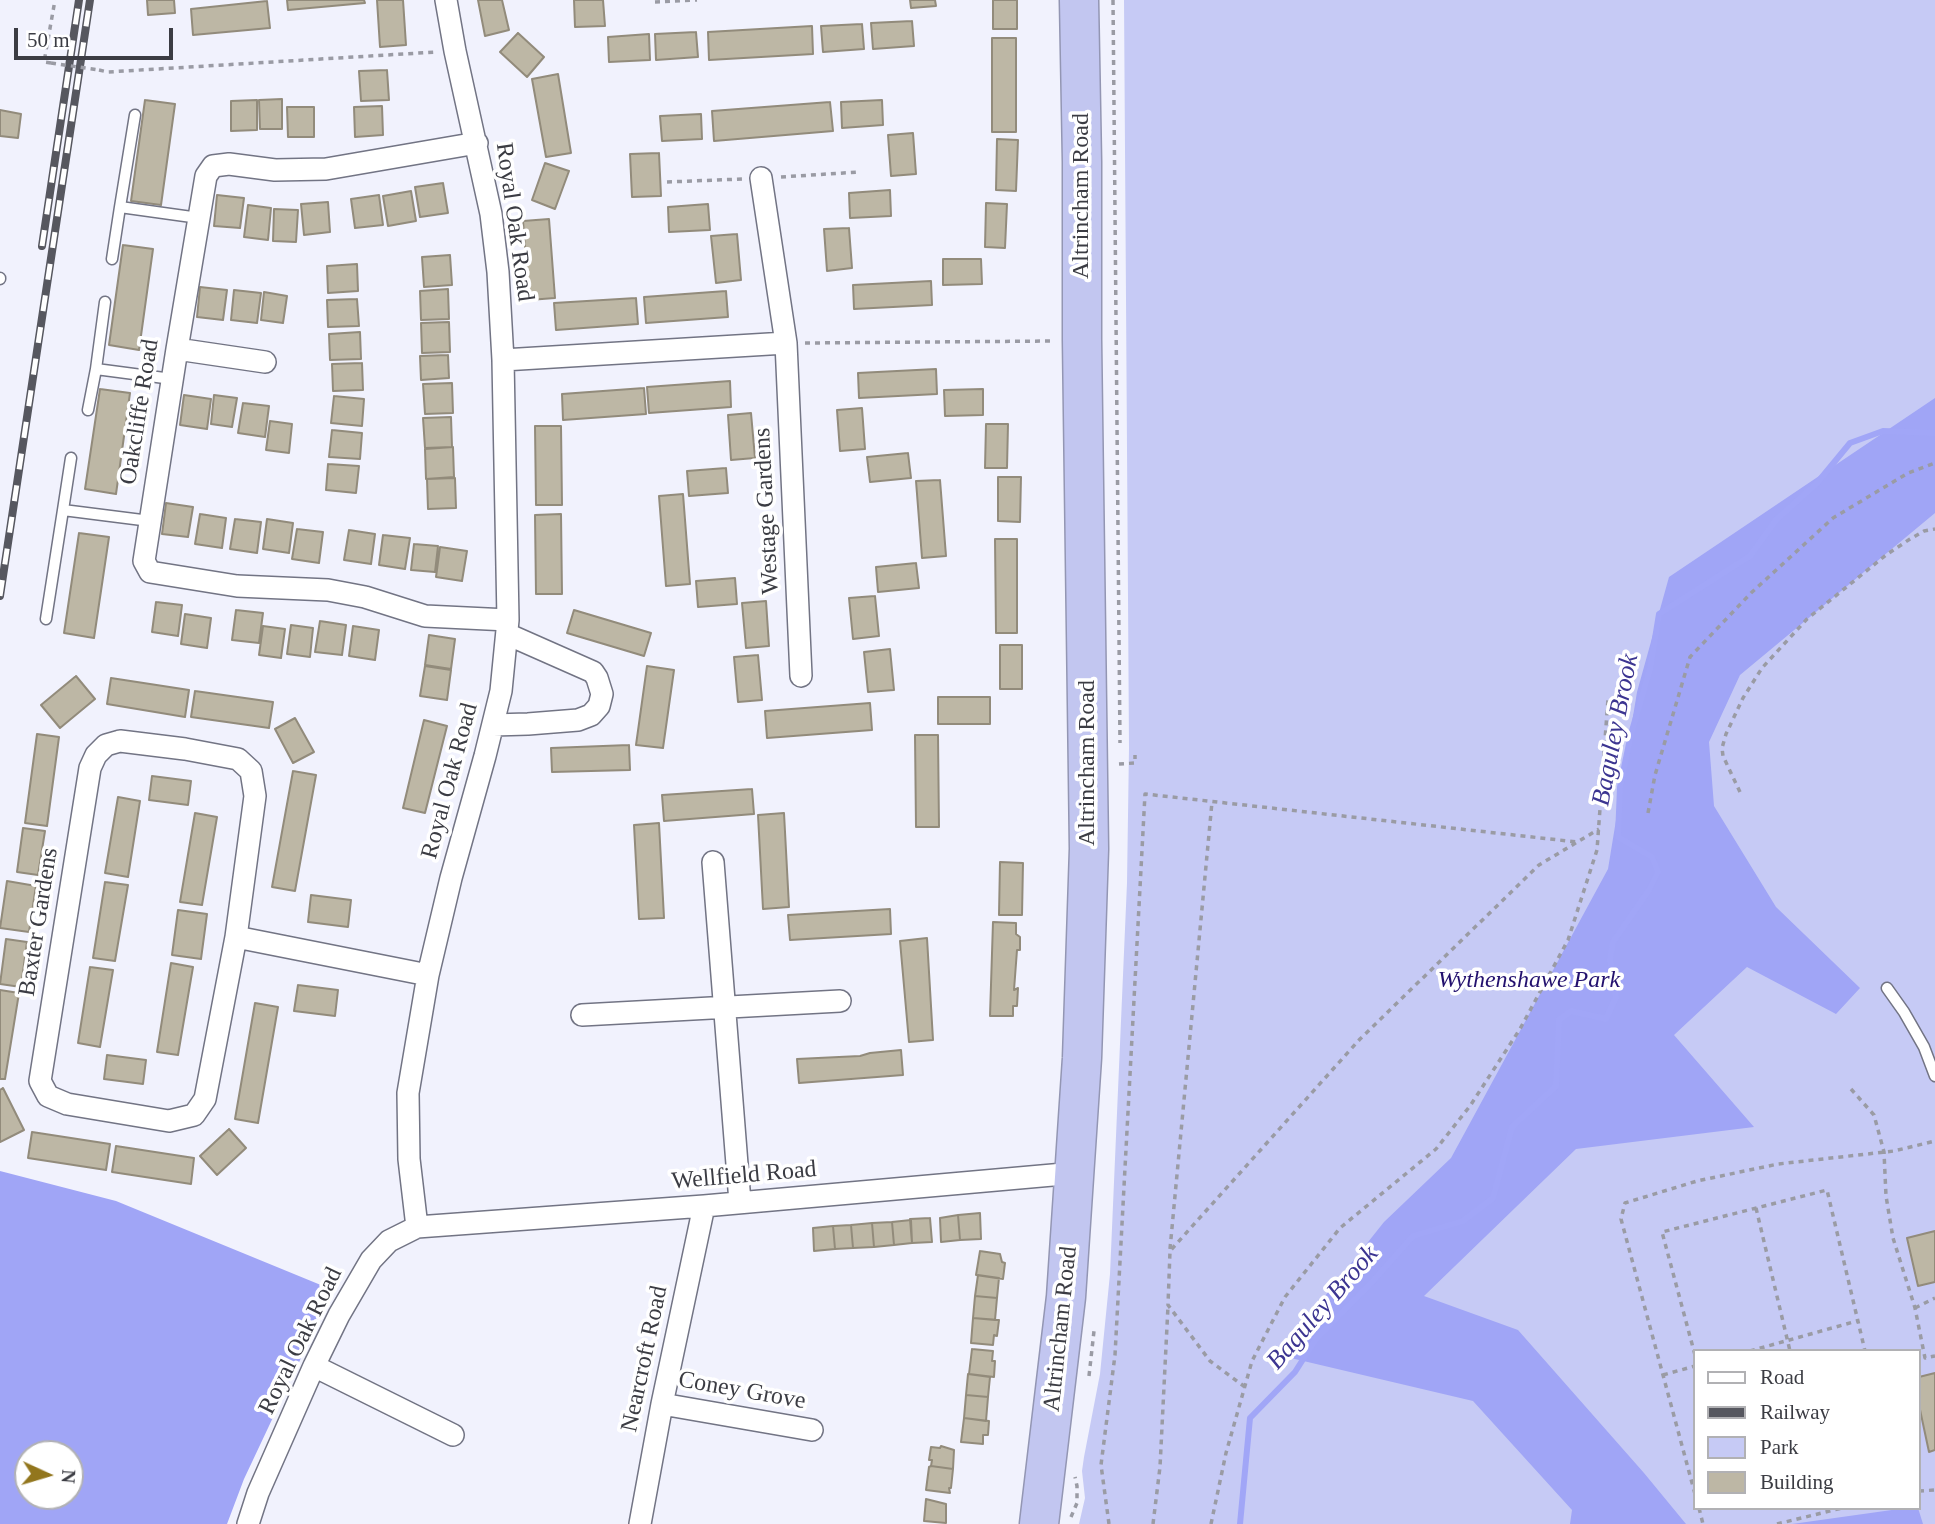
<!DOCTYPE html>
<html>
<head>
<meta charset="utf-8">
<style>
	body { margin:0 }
	#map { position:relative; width:1935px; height:1524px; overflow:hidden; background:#f1f2fd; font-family:Georgia,serif }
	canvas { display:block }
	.legend { position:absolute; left:1693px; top:1349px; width:228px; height:161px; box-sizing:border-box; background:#fff; border:2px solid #b1b1b4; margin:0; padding:9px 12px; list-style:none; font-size:21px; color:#3b3c43 }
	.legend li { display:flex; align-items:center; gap:14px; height:35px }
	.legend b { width:35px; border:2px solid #b1b1b4 }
	.north { position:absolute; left:14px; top:1440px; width:70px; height:70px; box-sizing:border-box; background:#fff; border:2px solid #b1b1b4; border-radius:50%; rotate:94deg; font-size:19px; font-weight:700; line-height:28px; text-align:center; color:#3b3c43 }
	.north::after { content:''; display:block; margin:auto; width:24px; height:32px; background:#92761d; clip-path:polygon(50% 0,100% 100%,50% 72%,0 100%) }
	.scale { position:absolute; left:14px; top:28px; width:159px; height:32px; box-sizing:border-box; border:4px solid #3b3c43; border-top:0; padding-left:9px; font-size:21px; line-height:24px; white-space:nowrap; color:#3b3c43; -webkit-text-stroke:5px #fff; paint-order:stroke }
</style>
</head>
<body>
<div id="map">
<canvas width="1935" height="1524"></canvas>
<ul class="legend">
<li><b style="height:9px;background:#fff"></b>Road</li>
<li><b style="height:9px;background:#56575f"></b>Railway</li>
<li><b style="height:19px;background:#c6caf5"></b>Park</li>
<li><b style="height:19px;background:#bdb7a5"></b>Building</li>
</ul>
<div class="north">N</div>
<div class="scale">50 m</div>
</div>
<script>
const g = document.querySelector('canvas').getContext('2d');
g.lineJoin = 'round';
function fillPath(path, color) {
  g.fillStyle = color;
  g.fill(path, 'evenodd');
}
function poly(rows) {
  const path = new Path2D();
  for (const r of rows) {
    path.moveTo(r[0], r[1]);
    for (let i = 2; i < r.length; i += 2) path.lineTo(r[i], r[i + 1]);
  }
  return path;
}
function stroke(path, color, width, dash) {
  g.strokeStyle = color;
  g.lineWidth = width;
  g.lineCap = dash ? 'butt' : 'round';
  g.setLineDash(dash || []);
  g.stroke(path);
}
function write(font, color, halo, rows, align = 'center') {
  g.font = font + ' Georgia,serif';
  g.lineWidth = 7;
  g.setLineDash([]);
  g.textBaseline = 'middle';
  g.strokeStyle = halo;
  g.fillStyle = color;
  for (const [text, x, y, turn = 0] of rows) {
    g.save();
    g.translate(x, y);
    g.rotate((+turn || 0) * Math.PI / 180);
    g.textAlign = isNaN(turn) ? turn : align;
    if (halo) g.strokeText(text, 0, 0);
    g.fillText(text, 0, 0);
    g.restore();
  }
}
const green = poly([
	[1124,0,1935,0,1935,1524,1079,1524,1085,1498,1082,1471,1084,1457,1100,1374,1110,1274,1127,883,1129,748],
	[1695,1351,1919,1351,1919,1508,1695,1508]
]);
const forest = poly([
	[1935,398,1935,513,1740,675,1709,742,1714,806,1776,907,1860,988,1836,1014,1747,967,1674,1035,1754,1127,1576,1149,1424,1296,1518,1330,1644,1473,1686,1524,1570,1524,1572,1510,1473,1401,1278,1355,1384,1222,1451,1158,1608,869,1637,692,1669,577],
	[0,1171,116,1201,333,1290,244,1479,227,1524,0,1524],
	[70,1454,70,1496,28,1496,28,1454],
	[1906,1508,1918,1508,1923,1524,1792,1524]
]);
const stream = poly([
	[1240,1524,1250,1418,1295,1372,1316,1339,1373,1281,1413,1236,1463,1221,1493,1198,1512,1127,1556,1086,1559,1020,1571,1011,1606,1019,1616,997,1610,959,1613,942,1649,890,1658,872,1652,857,1618,837,1620,787,1631,734,1650,669,1659,614,1750,556,1776,520,1817,483,1850,443,1883,431,1935,433]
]);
const building = poly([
	[147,0,174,0,175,13,148,15,147,0],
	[287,0,364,0,365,3,288,10,287,0],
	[377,0,403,0,406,45,380,47,377,0],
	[478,0,502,0,509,30,485,36,478,0],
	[574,0,603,0,605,26,575,27,574,0],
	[910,0,935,0,936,6,911,8,910,0],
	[993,0,1017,0,1017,29,993,29,993,0],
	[267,1,270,28,193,35,191,9,267,1],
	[912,21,914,46,873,49,871,23,912,21],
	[862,24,864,49,823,52,821,26,862,24],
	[812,26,813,54,709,60,708,32,812,26],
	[696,32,698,57,656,60,655,34,696,32],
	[518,33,544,57,527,77,500,52,518,33],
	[649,34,650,60,609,62,608,37,649,34],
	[992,38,1016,38,1016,132,992,132,992,38],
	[387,70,389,100,361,101,359,71,387,70],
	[558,74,571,153,546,157,532,79,558,74],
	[282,99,282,129,260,129,259,100,282,99],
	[145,100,175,104,161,205,131,201,145,100],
	[257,100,257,130,231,131,231,101,257,100],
	[882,100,883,125,842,128,841,102,882,100],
	[830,102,833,131,714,141,712,111,830,102],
	[382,106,383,135,355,137,354,107,382,106],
	[287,107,314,107,314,137,288,137,287,107],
	[0,110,21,114,18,138,0,136,0,110],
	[701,114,702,139,662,141,660,116,701,114],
	[913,133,916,174,891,176,888,135,913,133],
	[997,139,1018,140,1016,191,996,190,997,139],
	[659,153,661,196,632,197,630,154,659,153],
	[545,163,569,171,555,209,532,200,545,163],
	[443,183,448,213,420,217,415,187,443,183],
	[890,190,891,216,850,218,849,193,890,190],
	[411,191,416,221,388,226,383,196,411,191],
	[217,195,244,198,240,228,214,226,217,195],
	[379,195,383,225,355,228,351,199,379,195],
	[328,202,330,232,304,235,301,204,328,202],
	[986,203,1007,204,1005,248,985,247,986,203],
	[708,204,710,230,669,232,668,207,708,204],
	[248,205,271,208,268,240,244,237,248,205],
	[274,209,298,210,296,242,273,241,274,209],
	[549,219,555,298,529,300,523,221,549,219],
	[849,228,852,268,827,271,824,229,849,228],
	[737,234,741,280,716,283,711,236,737,234],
	[123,245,153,249,139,350,109,345,123,245],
	[450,255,452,285,424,287,422,257,450,255],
	[943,259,981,259,982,284,943,285,943,259],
	[357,264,358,291,328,293,327,266,357,264],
	[931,281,932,305,854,309,853,285,931,281],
	[200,287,227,290,223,320,197,317,200,287],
	[448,289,449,319,421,320,420,291,448,289],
	[234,290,261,293,257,323,231,320,234,290],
	[726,291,728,317,646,323,644,297,726,291],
	[264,292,287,296,283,323,261,320,264,292],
	[636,298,638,324,556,330,554,303,636,298],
	[357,299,359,326,328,327,327,300,357,299],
	[449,322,450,352,422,353,421,323,449,322],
	[360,332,361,359,330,360,329,334,360,332],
	[448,355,449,378,421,380,420,356,448,355],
	[362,363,363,390,333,391,332,364,362,363],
	[936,369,937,394,859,398,858,373,936,369],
	[730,381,731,407,649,413,647,387,730,381],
	[452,383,453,413,425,414,423,384,452,383],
	[644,388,646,414,563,420,562,394,644,388],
	[100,389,130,393,116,494,85,489,100,389],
	[983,389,983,415,945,416,944,390,983,389],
	[184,395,211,399,207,429,180,425,184,395],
	[214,395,237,398,232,427,211,424,214,395],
	[334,396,364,399,362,426,331,423,334,396],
	[243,403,269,406,265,437,238,433,243,403],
	[862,408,865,449,840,451,837,410,862,408],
	[751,413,755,458,731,460,728,415,751,413],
	[451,417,452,447,425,448,423,418,451,417],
	[270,421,292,424,289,453,266,450,270,421],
	[986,424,1008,424,1007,468,985,468,986,424],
	[535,426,561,426,562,505,536,505,535,426],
	[332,430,362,433,360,459,329,457,332,430],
	[453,447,454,477,426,479,425,449,453,447],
	[908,453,911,478,870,482,867,457,908,453],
	[328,464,359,466,356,493,326,490,328,464],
	[726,468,728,493,689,496,687,471,726,468],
	[998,477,1021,477,1020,522,998,521,998,477],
	[455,478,456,508,428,509,427,479,455,478],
	[940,480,946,556,922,558,916,481,940,480],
	[683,494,690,584,666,586,659,496,683,494],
	[166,503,193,507,188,537,162,534,166,503],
	[200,514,226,518,222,548,195,544,200,514],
	[561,514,562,594,536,594,535,515,561,514],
	[235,519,261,522,257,553,230,549,235,519],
	[267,519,293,523,289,553,263,549,267,519],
	[297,529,323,532,319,563,292,559,297,529],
	[349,530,375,534,371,564,344,560,349,530],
	[79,533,109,537,94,638,64,633,79,533],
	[383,535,410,538,405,569,379,565,383,535],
	[995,539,1017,539,1017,633,996,633,995,539],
	[414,544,438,546,435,572,411,570,414,544],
	[440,547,467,551,462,581,436,577,440,547],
	[916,563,919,588,878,592,876,567,916,563],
	[735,578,737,604,698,607,696,581,735,578],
	[875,596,879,636,853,639,849,598,875,596],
	[766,601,769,646,746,648,742,603,766,601],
	[156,602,182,605,178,636,152,632,156,602],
	[236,610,263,613,259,643,232,640,236,610],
	[574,610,651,633,644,656,567,633,574,610],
	[185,614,211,618,207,648,181,644,185,614],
	[320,621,346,625,342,655,315,652,320,621],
	[291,625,313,628,310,657,287,654,291,625],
	[263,626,285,629,281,658,259,655,263,626],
	[353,626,379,630,375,660,349,656,353,626],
	[429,635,455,639,451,669,425,665,429,635],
	[1000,645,1022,645,1022,689,1000,689,1000,645],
	[890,649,894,690,868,692,864,652,890,649],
	[758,655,762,700,738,702,734,657,758,655],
	[425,666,451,670,447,700,420,696,425,666],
	[647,666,674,670,663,748,636,745,647,666],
	[76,676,95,699,60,728,41,705,76,676],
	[111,678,189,690,185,717,107,704,111,678],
	[195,691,273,702,269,728,191,717,195,691],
	[938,697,990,697,990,724,938,724,938,697],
	[870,703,872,730,767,738,765,711,870,703],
	[295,718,314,752,293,763,275,729,295,718],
	[424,720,447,726,425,813,403,808,424,720],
	[37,734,59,737,47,826,25,823,37,734],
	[915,735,938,735,939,827,916,827,915,735],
	[629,745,630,770,552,772,551,748,629,745],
	[293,771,316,775,295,891,272,887,293,771],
	[152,776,191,781,188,805,149,800,152,776],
	[752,789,754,814,664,821,662,795,752,789],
	[118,797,140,801,128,877,105,873,118,797],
	[195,813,217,817,202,905,180,902,195,813],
	[784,813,789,907,763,909,758,815,784,813],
	[659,823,664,918,639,919,634,825,659,823],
	[23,828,45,831,38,875,17,872,23,828],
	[1000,862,1023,863,1022,915,999,915,1000,862],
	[7,881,36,886,29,932,0,928,7,881],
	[105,882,128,885,115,961,93,958,105,882],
	[311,895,351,900,348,927,308,922,311,895],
	[890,909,891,934,790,940,788,915,890,909],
	[178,910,207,914,201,959,172,955,178,910],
	[993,922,1016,923,1016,934,1020,937,1020,950,1017,950,1014,990,1018,988,1017,1006,1013,1006,1013,1016,990,1016,993,922],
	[927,938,933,1040,909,1042,900,941,927,938],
	[6,939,27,942,21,987,0,984,6,939],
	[171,963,193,967,178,1055,157,1052,171,963],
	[90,967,113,970,100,1047,78,1043,90,967],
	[298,985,338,990,335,1016,294,1011,298,985],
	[0,990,19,993,5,1079,0,1079,0,990],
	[255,1003,278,1007,258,1123,235,1119,255,1003],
	[901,1050,903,1075,799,1083,797,1059,860,1056,870,1053,901,1050],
	[107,1055,146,1060,143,1084,104,1079,107,1055],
	[3,1088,24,1130,0,1142,0,1090,3,1088],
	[229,1129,246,1148,217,1175,200,1156,229,1129],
	[32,1132,110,1144,106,1170,28,1158,32,1132],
	[116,1146,194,1158,191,1184,112,1172,116,1146],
	[980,1213,981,1239,960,1240,958,1215,980,1213],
	[958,1215,960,1240,941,1242,940,1218,958,1215],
	[930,1218,932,1242,912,1243,910,1219,930,1218],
	[911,1220,912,1243,894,1245,892,1222,911,1220],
	[892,1222,894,1245,874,1247,872,1223,892,1222],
	[872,1223,874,1247,853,1248,851,1225,872,1223],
	[851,1225,853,1248,835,1249,833,1226,851,1225],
	[833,1226,835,1249,814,1251,813,1228,833,1226],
	[1935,1231,1935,1282,1918,1286,1907,1238,1935,1231],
	[980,1251,1000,1254,1002,1262,1005,1263,1003,1279,976,1275,980,1251],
	[978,1275,999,1278,997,1298,975,1296,978,1275],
	[975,1296,997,1298,995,1320,973,1318,975,1296],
	[973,1318,999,1320,997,1336,994,1335,993,1345,971,1343,973,1318],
	[972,1349,993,1351,992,1361,995,1361,994,1377,969,1374,972,1349],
	[1935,1373,1935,1450,1929,1452,1919,1405,1919,1377,1935,1373],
	[968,1374,990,1377,988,1397,966,1395,968,1374],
	[966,1395,988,1397,986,1421,964,1418,966,1395],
	[964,1418,989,1421,988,1435,983,1435,983,1444,961,1442,964,1418],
	[941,1446,954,1450,953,1469,931,1466,932,1460,929,1460,931,1447,940,1448,941,1446],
	[931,1466,953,1469,951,1488,949,1488,950,1493,926,1490,929,1467,931,1466],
	[926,1499,946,1504,946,1523,924,1521,926,1499]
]);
const path = poly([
	[1113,0,1120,743],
	[655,2,697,0],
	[51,63,44,62,55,0],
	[99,70,108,72,436,52],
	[781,177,859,172],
	[667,182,742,179],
	[805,343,1052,341],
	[1119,764,1135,763,1135,755],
	[1740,792,1723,756,1722,748,1726,734,1743,698,1762,668,1807,619,1886,555,1910,539,1924,531,1935,529],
	[1648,813,1655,775,1690,657,1751,593,1833,518,1908,473,1935,463],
	[1851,1089,1874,1115,1884,1152,1886,1196,1893,1238,1915,1308,1925,1358,1935,1356],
	[1756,1208,1790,1351],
	[1170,1249,1212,802],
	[1915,1308,1935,1298],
	[1750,1351,1857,1321],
	[1695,1355,1662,1232,1827,1190,1865,1351],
	[1663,1375,1695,1366],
	[1089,1376,1094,1331],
	[1245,1387,1210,1361,1168,1305,1170,1251,1360,1039,1539,865,1599,829],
	[1919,1491,1935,1490],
	[1695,1494,1621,1219,1625,1203,1697,1181,1778,1164,1894,1151,1935,1141],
	[1699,1508,1703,1524],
	[1071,1517,1077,1503,1077,1486,1075,1477],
	[1109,1524,1101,1465,1115,1355,1145,794,1577,842],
	[1153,1524,1160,1467,1168,1306],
	[1211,1524,1226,1453,1252,1361,1285,1297,1340,1228,1436,1149,1470,1106,1520,1029,1568,940,1597,850,1608,699],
	[1777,1524,1842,1508]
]);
const lane = poly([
	[135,115,120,207,199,218],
	[112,259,120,207],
	[0,278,0,279],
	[105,302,96,369,172,379],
	[88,410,96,369],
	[63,510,71,458],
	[46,619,63,510,150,521],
	[1887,988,1904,1012,1924,1047,1935,1076]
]);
const street = poly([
	[477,143,326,169,275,170,229,164,213,166,206,176,177,349,144,561,150,572,237,586,328,590,365,597,425,616,508,620],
	[761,178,786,343,801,676],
	[177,349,265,362],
	[503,360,786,343],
	[493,725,528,724,578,720,591,715,599,706,602,694,597,678,593,672,507,634],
	[120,741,185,749,238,759,251,771,255,796,236,937,205,1099,194,1115,169,1121,67,1104,48,1096,40,1081,90,768,96,755,106,745,120,741],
	[713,862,740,1202],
	[236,937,428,975],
	[582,1015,840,1001],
	[417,1227,409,1159,408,1093,428,975,451,878,485,756,501,691,508,620,503,360,498,272,491,214,455,51,446,0],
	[314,1366,453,1435],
	[662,1404,812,1430],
	[248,1524,258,1493,314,1366,339,1315,371,1260,389,1241,417,1227,704,1206,1075,1173],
	[640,1524,662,1404,704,1206]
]);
const highway = poly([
	[1039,1524,1066,1297,1082,1058,1089,849,1082,340,1082,162,1079,0]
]);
const rail = poly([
	[42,246,79,0],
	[0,596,90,0]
]);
const pathBridge = poly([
	[51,63,99,70]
]);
const streetNames = [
	["Altrincham Road",1082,196,-90],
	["Royal Oak Road",514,222,82],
	["Oakcliffe Road",140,412,-81],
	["Westage Gardens",767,511,-93],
	["Altrincham Road",1088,763,-90],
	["Royal Oak Road",450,781,-75],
	["Baxter Gardens",39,922,-81],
	["Wellfield Road",744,1176,-5],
	["Altrincham Road",1061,1329,-84],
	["Royal Oak Road",301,1341,-64],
	["Nearcroft Road",645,1359,-78],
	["Coney Grove",742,1391,10]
];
const parkNames = [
	["Wythenshawe Park",1529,981]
];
const waterNames = [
	["Baguley Brook",1616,730,-79],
	["Baguley Brook",1323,1308,-49]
];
fillPath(green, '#c6caf5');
fillPath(forest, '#a0a5f6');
stroke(stream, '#a1a6f7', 6);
fillPath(building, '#bdb7a5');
stroke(building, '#928b7b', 2);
stroke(lane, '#727484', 13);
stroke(street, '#727484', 24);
stroke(highway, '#9396b3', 41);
stroke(path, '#9a9ba4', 3.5, [5, 5]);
stroke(lane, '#fff', 10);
stroke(street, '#fff', 21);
stroke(highway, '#c2c6f0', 38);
stroke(rail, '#56575f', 8);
stroke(rail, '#fff', 5, [16]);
stroke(pathBridge, '#9a9ba4', 3.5, [5, 5]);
write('24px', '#3b3c43', '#fff', streetNames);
write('italic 24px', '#23116e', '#fff', parkNames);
write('italic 26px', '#3c3591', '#fff', waterNames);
</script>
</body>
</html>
